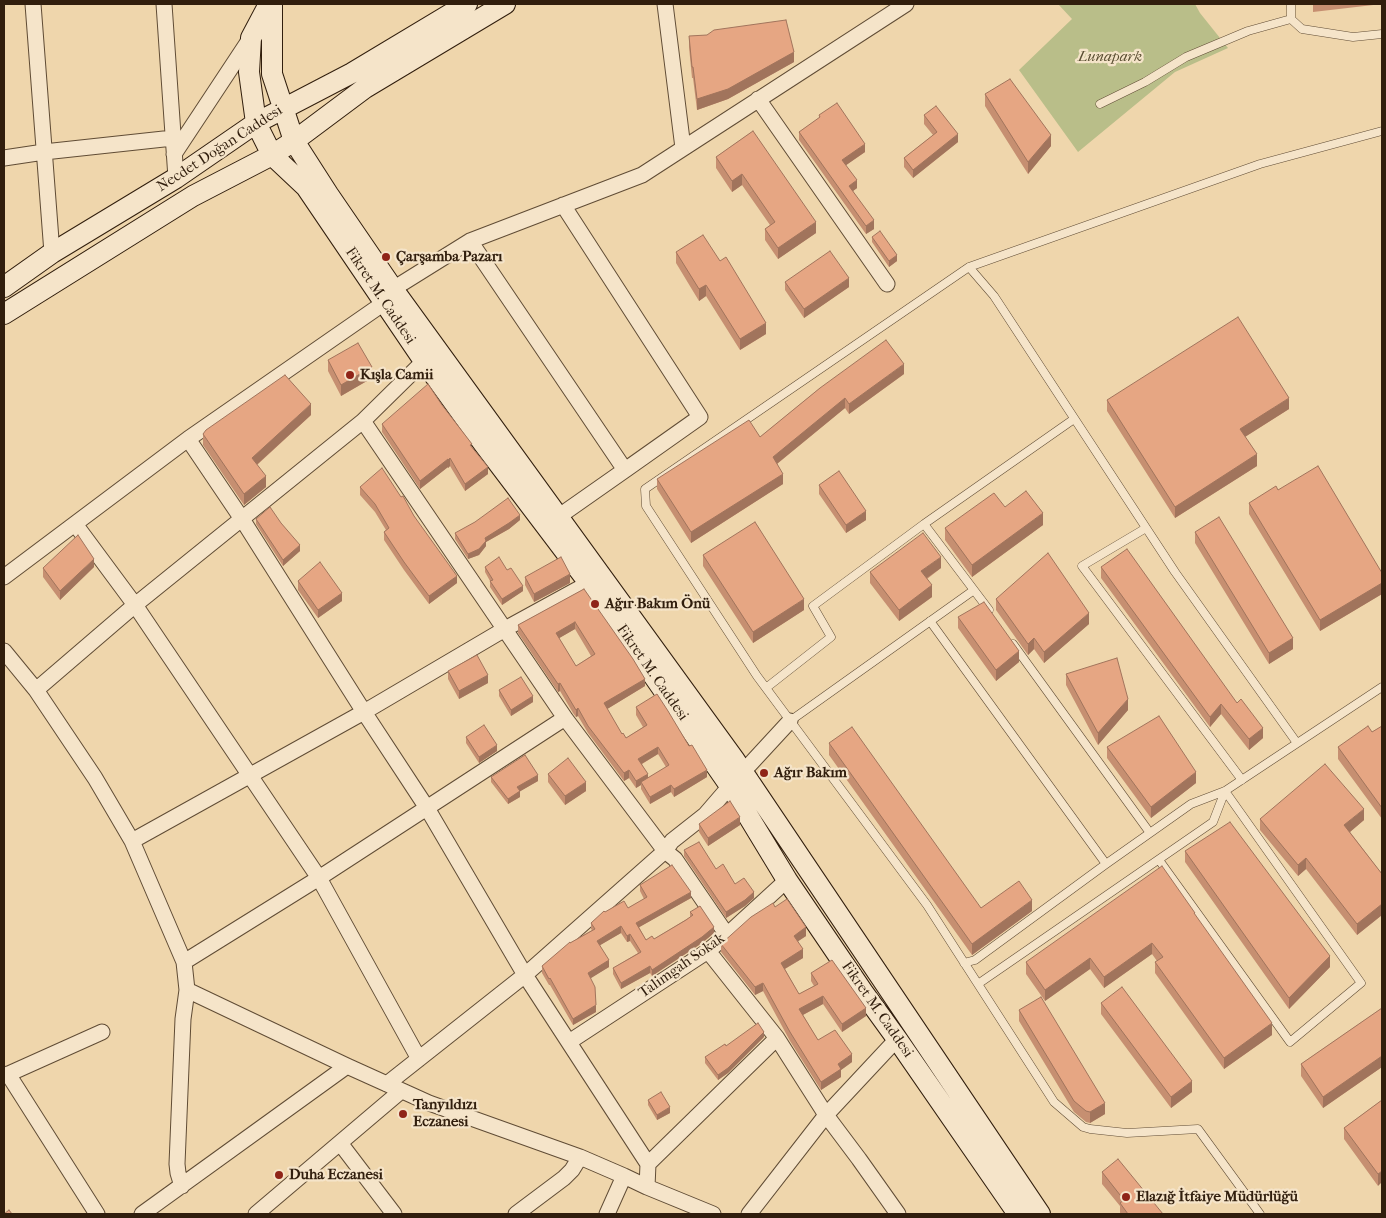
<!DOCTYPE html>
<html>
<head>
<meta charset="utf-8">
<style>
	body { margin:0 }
	#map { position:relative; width:1386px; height:1218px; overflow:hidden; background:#efd6ac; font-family:"IM FELL French Canon",serif }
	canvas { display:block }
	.frame { position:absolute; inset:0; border:5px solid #311e0d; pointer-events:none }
</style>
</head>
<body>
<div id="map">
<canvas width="1386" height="1218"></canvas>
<div class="frame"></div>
</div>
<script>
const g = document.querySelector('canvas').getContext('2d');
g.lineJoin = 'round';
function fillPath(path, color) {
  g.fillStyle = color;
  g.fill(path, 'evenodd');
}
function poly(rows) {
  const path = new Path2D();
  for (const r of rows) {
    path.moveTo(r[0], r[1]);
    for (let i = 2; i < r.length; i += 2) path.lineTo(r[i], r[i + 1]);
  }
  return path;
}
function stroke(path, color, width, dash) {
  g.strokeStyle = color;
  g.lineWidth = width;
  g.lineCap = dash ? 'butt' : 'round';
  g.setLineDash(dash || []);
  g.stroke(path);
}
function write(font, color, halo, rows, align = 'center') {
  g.font = font + ' "IM FELL French Canon",serif';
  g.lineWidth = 4.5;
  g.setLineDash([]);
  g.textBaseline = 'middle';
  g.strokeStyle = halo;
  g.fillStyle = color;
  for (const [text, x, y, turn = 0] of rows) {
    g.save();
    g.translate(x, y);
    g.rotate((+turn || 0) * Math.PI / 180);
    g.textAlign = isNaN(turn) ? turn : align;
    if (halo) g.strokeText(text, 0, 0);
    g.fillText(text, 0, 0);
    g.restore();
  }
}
const green = poly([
	[1058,4,1195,4,1200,13,1228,48,1175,72,1078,152,1019,70,1072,19]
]);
const service = poly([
	[1291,4,1291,19,1302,29,1353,37,1382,34],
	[1100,104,1145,82,1186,57,1248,31,1291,19],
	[969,267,994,296,1175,572,1297,743],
	[924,524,989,610],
	[1146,528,1082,566,1242,780],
	[930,621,1106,864],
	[1013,644,1150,833],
	[766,688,831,637,813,606,924,524,1074,419],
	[790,721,974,590],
	[1159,860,1290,1042,1361,983,1225,791],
	[964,963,975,960,1106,864,1191,804,1225,791,1382,687],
	[978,984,1213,822,1225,791],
	[1260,1214,1198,1129,1127,1133,1090,1129,1083,1127,1054,1102,927,905,757,676,646,506,645,489,969,267,1260,164,1382,131]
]);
const minor = poly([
	[33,4,52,253],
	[164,4,176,178],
	[665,4,683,148],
	[758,99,887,284],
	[174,154,250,39],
	[4,158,44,152,173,138],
	[563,205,700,417,625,470],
	[470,241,625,470,558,517],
	[393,289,470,241,642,175,906,4],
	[424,361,363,421,565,718,665,851,675,859,727,935],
	[188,439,242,519,364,712,427,808,525,975,648,1164,647,1187],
	[75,524,135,605,319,878,419,1059],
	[4,577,188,439,384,303],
	[4,651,36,690,95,778,115,812,132,841,184,962,187,990,183,1019,177,1164,178,1173,182,1186],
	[36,690,135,605,363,421],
	[132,841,364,712,505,629,589,583],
	[708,951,777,1038,826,1115,859,1159,898,1214],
	[184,962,319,878,565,718],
	[187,990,347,1066,429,1103,580,1157,624,1176,647,1187,713,1214],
	[569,1042,708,951,727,935,787,880],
	[8,1074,97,1214],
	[4,1076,102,1032],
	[387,1084,525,975,665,851,672,841,705,815,730,786,790,721],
	[340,1143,394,1214],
	[648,1164,777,1038],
	[142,1214,347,1066],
	[256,1214,401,1091],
	[516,1214,564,1178,572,1170,580,1157],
	[607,1214,624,1176],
	[749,1214,826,1115,897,1039]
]);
const secondary = poly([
	[269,4,251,38,249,72,256,123,272,155,306,187,424,361,483,443,589,583,730,786,787,880,863,992,897,1039,1018,1214],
	[272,4,272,74,294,141,328,194,393,289,734,759,1040,1214],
	[4,287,52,253,176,178,256,123,352,73,467,4],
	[4,314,193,196,272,155,294,141,365,88,505,4]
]);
const wall = poly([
	[1313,4,1382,4,1313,12],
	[689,36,794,62,728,99,697,110,693,78,692,78,689,47],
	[985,94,1051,146,1028,174,985,106],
	[819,115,865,152,846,165,857,188,853,191,874,229,866,234,799,140,799,132,819,118],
	[924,115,958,142,913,178,904,167,904,158,933,135,924,124],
	[753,131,816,233,778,259,765,240,765,229,770,225,742,185,732,192,716,168,716,157],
	[872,237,897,261,889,267,872,242],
	[676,252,766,334,740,350,706,296,699,301,676,263],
	[785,282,849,287,804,318,785,290],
	[328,360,372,378,341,396,328,371],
	[904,374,849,414,845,408,777,464,783,484,691,543,657,489,657,479,760,437,820,388],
	[1107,400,1289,409,1245,437,1257,466,1175,518,1107,411],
	[442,405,472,447,488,474,465,491,450,466,448,468,448,467,420,489,382,432,382,424],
	[311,415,257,465,266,487,244,505,203,445,203,434],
	[819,485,866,520,846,533,819,494],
	[360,487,401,497,414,516,457,583,429,604,404,570,384,540,384,532,386,530,375,512,360,495],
	[1249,503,1382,573,1382,594,1320,631,1249,514],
	[1005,507,1043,525,972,577,945,540,945,528],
	[256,519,300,551,283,566,256,524],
	[520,520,509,529,486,542,486,546,479,555,468,559,455,539,455,533],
	[1195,532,1293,649,1269,664,1195,543],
	[703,555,804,610,753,643,703,566],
	[94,567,60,600,43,577,43,568],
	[485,567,507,570,523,591,502,605,490,587,490,581,485,572],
	[1101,567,1237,703,1263,738,1249,750,1221,714,1210,727,1101,578],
	[941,568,927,579,932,597,899,621,870,583,870,572],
	[525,577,570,583,534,602,525,585],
	[298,581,342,601,318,618,298,590],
	[584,589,645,686,607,709,622,734,626,738,643,727,636,715,636,707,707,777,674,797,671,792,650,804,641,789,641,785,636,788,629,778,624,781,588,733,578,716,576,717,573,713,560,691,558,692,518,633,518,625],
	[575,629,591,656,576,666,559,638],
	[658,754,666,767,648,778,642,764],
	[996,599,1089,624,1044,663,1034,649,1028,655,996,610],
	[958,617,1019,662,996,681,958,628],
	[448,671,488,683,459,699,448,679],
	[1066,674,1128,710,1098,745,1066,685],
	[499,690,533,702,511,716,499,696],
	[1382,726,1382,819,1338,759,1338,747,1372,732],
	[466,737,497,751,479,763,466,743],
	[829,743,981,908,1032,911,972,955,829,755],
	[1107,747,1196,783,1151,818,1107,758],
	[548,774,586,791,565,805,548,782],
	[491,777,538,781,520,791,520,797,508,804,491,782],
	[1260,819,1364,820,1350,832,1382,874,1382,915,1357,935,1306,869,1298,876,1260,830],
	[699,824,740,825,708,846,699,832],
	[684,850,716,869,735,884,754,898,745,906,726,918,684,856],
	[1185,851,1330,967,1289,1009,1185,862],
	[640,885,691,898,639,927,646,940,654,939,690,917,690,912,714,933,702,943,652,976,650,973,621,989,613,974,613,968,638,953,630,941,627,942,621,933,600,945,609,967,590,978,596,1012,573,1025,550,985,549,985,542,973,542,966,570,943,592,930,591,929,591,923,605,912,628,908,644,899,640,891],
	[775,907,806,936,798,941,803,958,785,969,799,994,814,986,811,981,811,973,866,1016,842,1032,823,1004,803,1015,818,1040,852,1062,841,1070,841,1077,821,1090,790,1041,763,991,755,995,721,952,721,944],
	[1195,915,1272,1035,1224,1069,1155,973,1155,962,1157,961,1152,954,1104,988,1090,969,1045,1001,1026,974,1026,962],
	[1101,1003,1192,1092,1171,1108,1101,1014],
	[1382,1008,1382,1067,1323,1108,1301,1076,1301,1064],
	[1019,1010,1105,1114,1090,1123,1086,1122,1074,1112,1019,1021],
	[764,1037,728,1073,718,1080,705,1063,705,1057,726,1046],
	[648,1100,670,1113,657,1120,648,1105],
	[1382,1100,1378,1186,1344,1139,1344,1128],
	[1102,1172,1163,1214,1120,1214,1120,1206,1102,1184]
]);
const shadedWall = poly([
	[794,52,794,62,728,99,697,110,697,99],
	[958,134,958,142,913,178,913,170],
	[1051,135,1051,146,1028,174,1028,162],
	[865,144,865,152,842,168,842,160],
	[742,174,742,185,732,192,732,181],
	[857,180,857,188,849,194,849,186],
	[874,220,874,229,866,234,866,226],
	[816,222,816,233,778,259,778,248],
	[897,255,897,261,889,267,889,261],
	[849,278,849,287,804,318,804,309],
	[706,285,706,296,699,301,699,289],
	[766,323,766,334,740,350,740,339],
	[904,364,904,374,849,414,849,404],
	[372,367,372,378,341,396,341,385],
	[845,398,845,408,773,467,773,457],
	[1289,398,1289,409,1240,440,1240,429],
	[311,404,311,415,252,469,252,458],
	[1257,454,1257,466,1175,518,1175,507],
	[450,458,450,466,448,468,448,460],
	[448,459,448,467,420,489,420,481],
	[488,467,488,474,465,491,465,484],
	[783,474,783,484,691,543,691,532],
	[266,476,266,487,244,505,244,494],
	[866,511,866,520,846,533,846,525],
	[1043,513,1043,525,972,577,972,565],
	[520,515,520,520,509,529,486,542,486,546,479,555,468,559,468,554,485,538],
	[300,545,300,551,283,566,283,560],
	[941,557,941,568,921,582,921,571],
	[94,559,94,567,60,600,60,591],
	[570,574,570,583,534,602,534,594],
	[457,576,457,583,429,604,429,596],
	[1382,583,1382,594,1320,631,1320,620],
	[932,585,932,597,899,621,899,610],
	[523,586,523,591,502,605,502,599],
	[342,593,342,601,318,618,318,610],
	[804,599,804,610,753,643,753,632],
	[1089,613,1089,624,1044,663,1044,652],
	[575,622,575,629,556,640,556,633],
	[1034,638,1034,649,1028,655,1028,644],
	[1293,638,1293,649,1269,664,1269,653],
	[1019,651,1019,662,996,681,996,670],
	[488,675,488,683,459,699,459,691],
	[645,679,645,686,604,711,604,703],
	[560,683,560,691,558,692,558,684],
	[533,696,533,702,511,716,511,710],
	[1128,699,1128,710,1098,745,1098,733],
	[1221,704,1221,714,1210,727,1210,717],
	[578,708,578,716,576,717,576,710],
	[1263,728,1263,738,1249,750,1249,739],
	[497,745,497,751,479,763,479,757],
	[658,747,658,754,638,766,638,759],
	[629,770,629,778,624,781,624,773],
	[707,770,707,777,674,797,674,789],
	[1196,772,1196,783,1151,818,1151,807],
	[648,774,648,781,641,782,641,785,636,788,636,781],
	[538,775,538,781,519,792,520,791,520,797,508,804,508,799,517,787],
	[586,782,586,791,565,805,565,796],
	[671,785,671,792,650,804,650,797],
	[1364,809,1364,820,1344,837,1344,825],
	[740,817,740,825,708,846,708,838],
	[1306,858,1306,869,1298,876,1298,865],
	[691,892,691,898,636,929,636,923],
	[754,892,754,898,745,906,726,918,726,912],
	[1032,900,1032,911,972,955,972,944],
	[1382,904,1382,915,1357,935,1357,924],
	[621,926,621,933,597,947,597,941],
	[714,927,714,933,702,943,652,976,652,970],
	[806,927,806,936,794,944,794,936],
	[630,934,630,941,627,942,627,936],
	[1152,943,1152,954,1104,988,1104,977],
	[803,949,803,958,781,971,781,963],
	[1330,956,1330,967,1289,1009,1289,998],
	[1090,958,1090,969,1045,1001,1045,990],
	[609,960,609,967,588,980,588,973],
	[650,966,650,973,621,989,621,983],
	[763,983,763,991,755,995,755,987],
	[823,996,823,1004,799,1017,799,1009],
	[596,1005,596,1012,573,1025,573,1019],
	[866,1008,866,1016,842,1032,842,1024],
	[1272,1023,1272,1035,1224,1069,1224,1058],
	[764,1032,764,1037,728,1073,718,1080,718,1075],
	[852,1054,852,1062,841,1070,841,1077,821,1090,821,1082,838,1064],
	[1382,1056,1382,1067,1323,1108,1323,1097],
	[1192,1081,1192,1092,1171,1108,1171,1097],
	[1105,1103,1105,1114,1090,1123,1090,1112],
	[670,1107,670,1113,657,1120,657,1115],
	[1382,1171,1382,1182,1378,1186,1378,1174]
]);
const building = poly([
	[786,20,794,52,728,89,697,99,693,67,692,67,689,36,707,35,714,30,786,20],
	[1010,79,1051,135,1028,162,985,94,1010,79],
	[837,103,865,144,842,160,857,180,849,186,874,220,866,226,799,132,820,117,819,115,837,103],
	[936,106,958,134,913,170,904,158,937,132,924,115,936,106],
	[753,131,816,222,778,248,765,229,775,222,742,174,732,181,716,157,753,131],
	[880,231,897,255,889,261,872,237,880,231],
	[703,235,720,261,726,257,766,323,740,339,706,285,699,289,676,252,703,235],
	[830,251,849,278,804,309,785,282,830,251],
	[1238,317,1289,398,1240,429,1257,454,1175,507,1107,400,1238,317],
	[886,340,904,364,849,404,845,398,773,457,783,474,691,532,657,479,749,420,760,437,820,388,886,340],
	[358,343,372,367,341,385,328,360,358,343],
	[285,375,311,404,252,458,266,476,244,494,203,434,206,430,285,375],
	[428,384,442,405,472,444,470,445,488,467,465,484,450,458,448,460,448,459,420,481,382,424,428,384],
	[1318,466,1382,573,1382,583,1320,620,1249,503,1276,486,1278,490,1318,466],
	[382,468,401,497,403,496,414,516,457,576,429,596,404,562,384,532,389,528,375,504,360,487,382,468],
	[839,471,866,511,846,525,819,485,839,471],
	[1026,491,1043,513,972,565,945,528,994,493,1005,507,1026,491],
	[508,498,520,515,509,523,485,538,486,541,479,549,468,554,455,533,475,522,508,498],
	[270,507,281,523,300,545,283,560,256,519,270,507],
	[1219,517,1293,638,1269,653,1195,532,1219,517],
	[755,522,804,599,753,632,703,555,755,522],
	[923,533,941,557,921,571,932,585,899,610,870,572,923,533],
	[78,535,94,559,60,591,43,568,78,535],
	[1127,549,1237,703,1241,699,1263,728,1249,739,1221,704,1210,717,1101,567,1127,549],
	[1048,553,1089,613,1044,652,1034,638,1028,644,996,599,1048,553],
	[499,557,507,570,511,568,523,586,502,599,490,581,493,580,485,567,499,557],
	[561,557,570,574,534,594,525,577,561,557],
	[320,562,342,593,318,610,298,581,320,562],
	[584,589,633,659,645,679,604,703,622,734,623,733,626,738,647,725,636,707,657,694,668,711,689,746,692,745,707,770,674,789,671,785,650,797,641,782,669,765,658,747,638,759,648,774,636,781,629,770,624,773,588,726,578,708,576,710,573,705,560,683,558,684,518,625,584,589],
	[575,622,595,654,576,666,556,633,575,622],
	[984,602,1019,651,996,670,958,617,984,602],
	[477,655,488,675,459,691,448,671,477,655],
	[1117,658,1128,699,1098,733,1066,674,1117,658],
	[521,677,533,696,511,710,499,690,521,677],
	[1159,716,1196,772,1151,807,1107,747,1159,716],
	[484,725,497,745,479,757,466,737,484,725],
	[1368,726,1372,732,1382,726,1382,808,1338,747,1368,726],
	[852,727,981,908,1019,881,1032,900,972,944,829,743,852,727],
	[525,755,538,775,517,787,520,791,508,799,491,777,525,755],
	[568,758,586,782,565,796,548,774,568,758],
	[1325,764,1364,809,1344,825,1382,874,1382,904,1357,924,1306,858,1298,865,1260,819,1325,764],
	[730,801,740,817,708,838,699,824,730,801],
	[1230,822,1330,956,1289,998,1185,851,1230,822],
	[699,842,716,869,723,864,735,884,744,878,754,892,745,900,726,912,684,850,699,842],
	[672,865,691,892,636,923,646,940,652,936,654,939,686,920,693,915,690,912,700,906,714,927,702,937,652,970,650,966,621,983,613,968,641,952,630,934,627,936,621,926,597,941,609,960,588,973,595,987,596,1005,573,1019,550,978,549,979,542,966,570,942,570,943,595,929,591,923,604,911,605,912,624,901,628,908,647,897,640,885,672,865],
	[1162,866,1195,913,1194,913,1272,1023,1224,1058,1155,962,1163,957,1152,943,1104,977,1090,958,1045,990,1026,962,1162,866],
	[787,899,806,927,794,936,803,949,781,963,799,994,818,984,811,973,832,960,866,1008,842,1024,823,996,799,1009,818,1040,835,1030,852,1054,838,1064,841,1069,821,1082,790,1032,763,983,755,987,721,944,751,917,773,903,775,907,787,899],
	[1122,987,1192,1081,1171,1097,1101,1003,1122,987],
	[1041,997,1105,1103,1090,1112,1086,1111,1074,1101,1019,1010,1041,997],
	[1382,1008,1382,1056,1323,1097,1301,1064,1382,1008],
	[758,1023,764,1032,728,1068,718,1075,705,1057,725,1044,726,1046,758,1023],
	[661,1092,670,1107,657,1115,648,1100,661,1092],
	[1382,1100,1382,1171,1378,1174,1344,1128,1382,1100],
	[1118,1159,1163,1214,1128,1214,1120,1203,1124,1200,1102,1172,1118,1159],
	[9,1210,12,1214,4,1214,9,1210]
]);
const markers = [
	[386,257,5,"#8f2418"],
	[350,375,5,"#8f2418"],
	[595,604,5,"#8f2418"],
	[764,773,5,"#8f2418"],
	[403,1114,5,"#8f2418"],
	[279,1175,5,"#8f2418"],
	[1126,1197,5,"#8f2418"]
];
const parkNames = [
	["Lunapark",1110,57]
];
const streetNames = [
	["Necdet Doğan Caddesi",220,149,-33],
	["Fikret M. Caddesi",380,296,56],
	["Fikret M. Caddesi",652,673,55],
	["Talimgah Sokak",682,966,-35],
	["Fikret M. Caddesi",877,1010,55]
];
const poiNames = [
	["Çarşamba Pazarı",396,257],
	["Kışla Camii",360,375],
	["Ağır Bakım Önü",605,604],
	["Ağır Bakım",774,773],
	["Tanyıldızı",413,1105],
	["Eczanesi",413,1122],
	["Duha Eczanesi",289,1175],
	["Elazığ İtfaiye Müdürlüğü",1136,1197]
];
fillPath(green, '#b9be89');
stroke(service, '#604c35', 9);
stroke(minor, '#604c35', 17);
stroke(secondary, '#311e0d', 22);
stroke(service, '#f5e4c9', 8);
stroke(minor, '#f5e4c9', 15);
stroke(secondary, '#f5e4c9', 20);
fillPath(wall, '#c68f71');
fillPath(shadedWall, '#a1745c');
fillPath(building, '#e6a683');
stroke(building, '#a1745c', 1);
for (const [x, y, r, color] of markers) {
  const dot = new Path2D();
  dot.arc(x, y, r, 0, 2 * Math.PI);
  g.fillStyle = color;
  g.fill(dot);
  stroke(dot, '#f5e4c9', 2);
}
write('italic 15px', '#5a4e32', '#f5e4c9', parkNames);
write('15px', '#311e0d', '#f5e4c9', streetNames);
write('bold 15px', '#311e0d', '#f5e4c9', poiNames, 'left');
</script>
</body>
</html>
